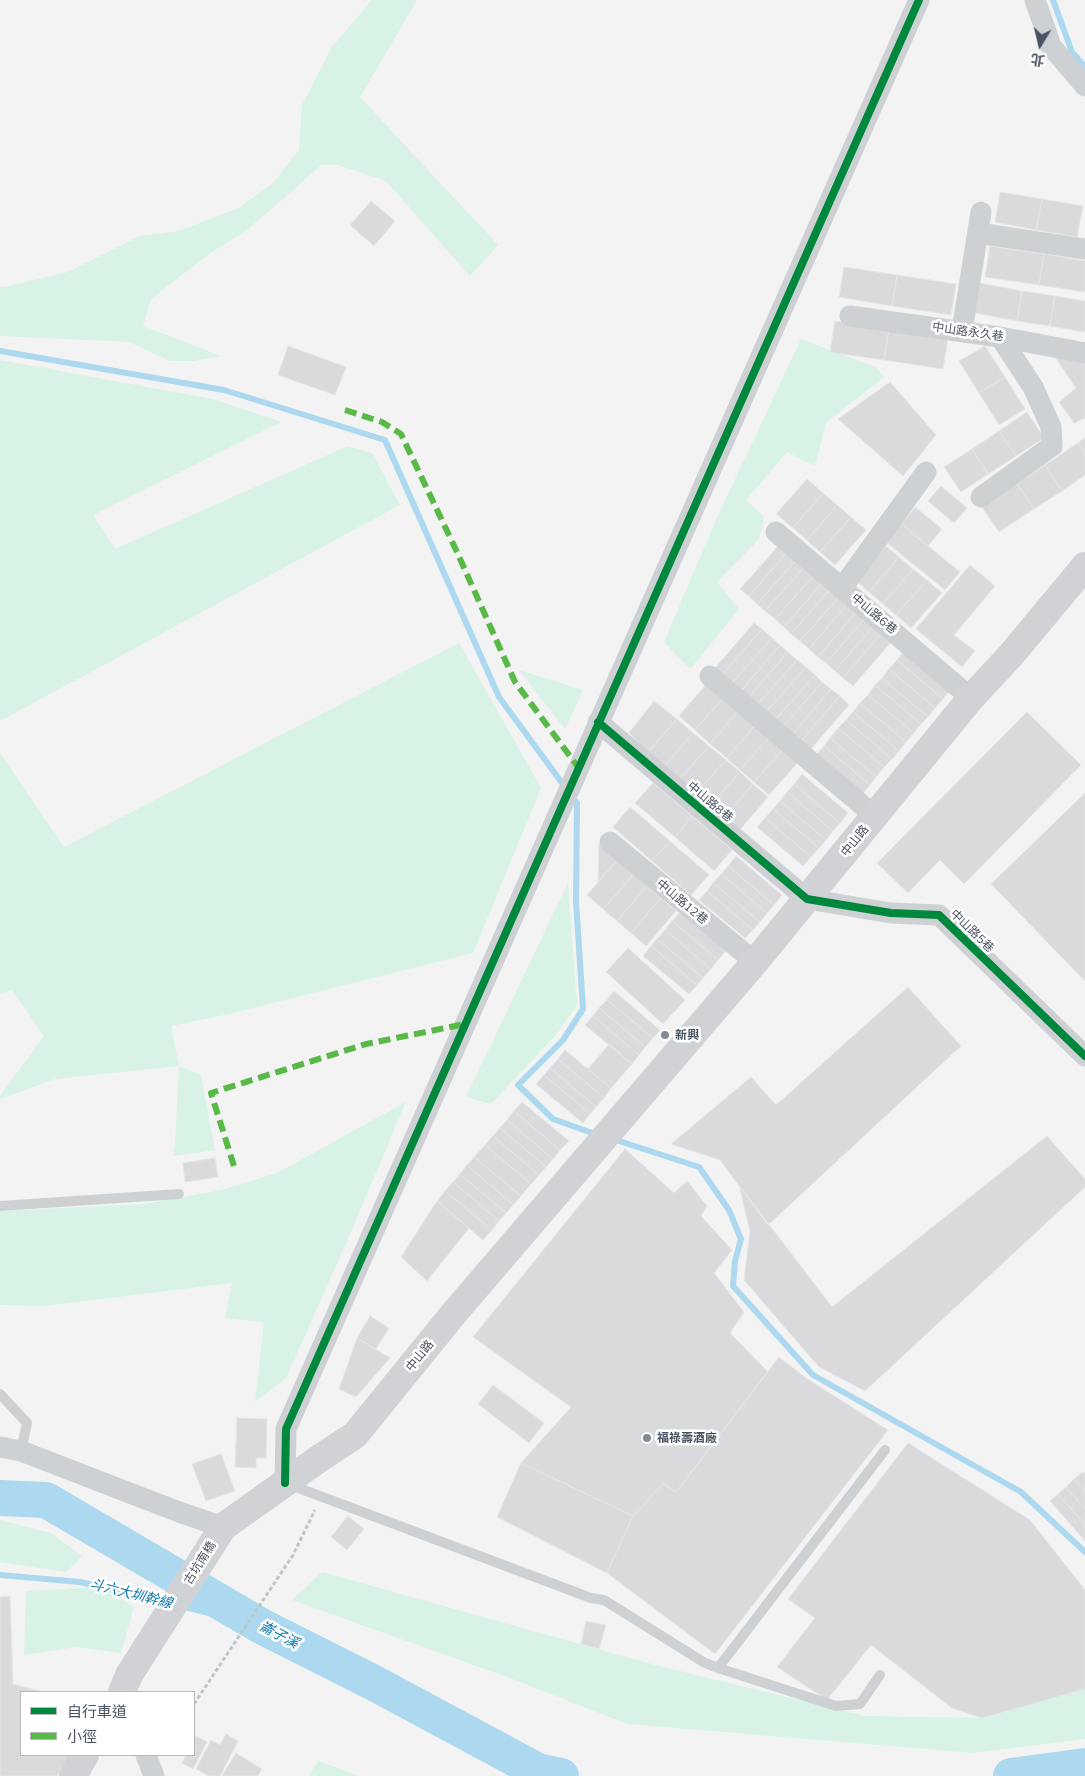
<!DOCTYPE html>
<html>
<head>
<meta charset="utf-8">
<style>
	body { margin:0 }
	#map { position:relative; width:1085px; height:1776px; overflow:hidden; background:#f3f3f3; font-family:Mulish,"Noto Sans TC",sans-serif }
	canvas { display:block }
	.legend { position:absolute; left:20px; top:1691px; width:175px; height:65px; box-sizing:border-box; background:#fff; border:1px solid #b6babf; margin:0; padding:6px 9px; list-style:none; font-size:15px; color:#495260 }
	.legend li { display:flex; align-items:center; gap:10px; height:25px }
	.legend b { width:25px; border:1px solid #b6babf }
	.north { position:absolute; left:1015px; top:20px; width:50px; height:50px; -webkit-text-stroke:4px #fff; paint-order:stroke; rotate:189deg; font-size:14px; font-weight:700; line-height:20px; text-align:center; color:#495260 }
	.north::after { content:''; display:block; margin:auto; width:18px; height:22px; background:#495260; clip-path:polygon(50% 0,100% 100%,50% 72%,0 100%) }
</style>
</head>
<body>
<div id="map">
<canvas width="1085" height="1776"></canvas>
<ul class="legend">
<li><b style="height:6px;background:#00873e"></b>自行車道</li>
<li><b style="height:6px;background:#58b947"></b>小徑</li>
</ul>
<div class="north">北</div>
</div>
<script>
const g = document.querySelector('canvas').getContext('2d');
g.lineJoin = 'round';
function fillPath(path, color) {
  g.fillStyle = color;
  g.fill(path, 'evenodd');
}
function poly(rows) {
  const path = new Path2D();
  for (const r of rows) {
    path.moveTo(r[0], r[1]);
    for (let i = 2; i < r.length; i += 2) path.lineTo(r[i], r[i + 1]);
  }
  return path;
}
function stroke(path, color, width, dash) {
  g.strokeStyle = color;
  g.lineWidth = width;
  g.lineCap = dash ? 'butt' : 'round';
  g.setLineDash(dash || []);
  g.stroke(path);
}
function write(font, color, halo, rows, align = 'center') {
  g.font = font + ' Mulish,"Noto Sans TC",sans-serif';
  g.lineWidth = 5;
  g.setLineDash([]);
  g.textBaseline = 'middle';
  g.strokeStyle = halo;
  g.fillStyle = color;
  for (const [text, x, y, turn = 0] of rows) {
    g.save();
    g.translate(x, y);
    g.rotate((+turn || 0) * Math.PI / 180);
    g.textAlign = isNaN(turn) ? turn : align;
    if (halo) g.strokeText(text, 0, 0);
    g.fillText(text, 0, 0);
    g.restore();
  }
}
const green = poly([
	[372,0,417,0,360,97,498,245,470,276,386,181,338,165,321,165,282,200,248,229,209,254,151,299,143,326,221,356,193,361,170,361,129,342,0,336,0,287,5,287,68,272,140,236,179,231,239,208,273,183,299,150,302,105,332,47],
	[801,339,875,367,884,377,826,423,815,466,787,452,746,500,764,517,759,539,717,582,739,609,690,669,664,642,715,522],
	[0,360,213,399,281,422,93,515,115,549,348,446,372,453,400,505,0,721],
	[459,643,541,788,473,953,229,1014,171,1026,179,1066,201,1075,215,1150,173,1156,175,1142,179,1066,55,1079,0,1099,0,1096,44,1036,12,990,0,994,0,753,64,847],
	[519,670,583,690,565,729],
	[568,883,577,1005,555,1036,491,1104,466,1097],
	[406,1102,347,1241,286,1378,255,1402,264,1322,225,1318,232,1283,44,1306,0,1305,0,1211,145,1204,222,1190,277,1173],
	[0,1520,51,1533,82,1556,66,1572,0,1562],
	[322,1572,655,1665,865,1716,982,1718,1085,1689,1085,1739,973,1753,627,1724,510,1678,292,1600],
	[99,1587,134,1607,121,1653,76,1647,24,1655,26,1591],
	[318,1761,360,1776,309,1776]
]);
const stream = poly([
	[1053,0,1072,52,1085,67],
	[0,351,224,390,385,440,499,697,565,787],
	[571,795,577,803,576,901,583,1009,563,1040,518,1085,553,1119,598,1135],
	[613,1139,699,1167,729,1210,741,1239,735,1261,733,1286,813,1375,1021,1492,1085,1552],
	[0,1575,80,1582,166,1603],
	[181,1606,261,1626]
]);
const river = poly([
	[0,1498,46,1500,261,1626,376,1684,538,1771,561,1776],
	[1011,1776,1085,1766]
]);
const building = poly([
	[1000,192,1042,199,1036,230,995,222,1000,192],
	[1042,199,1083,206,1077,237,1036,230,1042,199],
	[371,201,395,221,374,246,350,225,371,201],
	[990,246,1044,254,1039,285,985,277,990,246],
	[1044,254,1085,261,1085,292,1039,285,1044,254],
	[844,267,897,275,892,306,839,297,844,267],
	[897,275,956,284,951,315,892,306,897,275],
	[980,283,1022,291,1017,321,975,313,980,283],
	[1022,291,1055,296,1050,326,1017,321,1022,291],
	[1055,296,1085,301,1085,332,1050,326,1055,296],
	[835,321,889,329,884,360,830,352,835,321],
	[889,329,948,338,943,369,884,360,889,329],
	[288,346,346,367,335,395,278,375,288,346],
	[985,346,1005,377,979,393,959,361,985,346],
	[1053,354,1085,359,1085,418,1074,423,1059,402,1076,388,1053,354],
	[1005,377,1025,409,999,425,979,393,1005,377],
	[890,382,936,435,903,476,838,419,890,382],
	[1027,412,1044,438,1016,456,999,431,1027,412],
	[999,431,1016,456,988,474,972,449,999,431],
	[1085,438,1085,453,1078,443,1085,438],
	[1078,443,1085,453,1085,475,1062,491,1045,465,1078,443],
	[972,449,988,474,961,492,944,467,972,449],
	[1045,465,1062,491,1034,509,1017,484,1045,465],
	[807,479,823,493,793,528,776,514,807,479],
	[1017,484,1034,509,999,532,982,507,1017,484],
	[941,486,967,508,954,523,928,501,941,486],
	[823,493,837,505,807,540,793,528,823,493],
	[837,505,851,517,820,552,807,540,837,505],
	[915,507,942,529,928,546,901,524,915,507],
	[851,517,866,530,835,565,820,552,851,517],
	[901,524,960,572,945,590,886,542,901,524],
	[780,544,788,551,749,596,740,589,780,544],
	[886,546,899,557,869,592,856,581,886,546],
	[788,551,797,559,757,604,749,596,788,551],
	[899,557,913,569,883,604,869,592,899,557],
	[797,559,805,566,765,611,757,604,797,559],
	[970,565,995,586,954,635,975,651,962,667,916,629,970,565],
	[805,566,815,574,775,619,765,611,805,566],
	[913,569,927,580,896,615,883,604,913,569],
	[815,574,823,582,784,627,775,619,815,574],
	[927,580,942,593,911,628,896,615,927,580],
	[823,582,831,588,791,634,784,627,823,582],
	[831,588,840,596,800,641,791,634,831,588],
	[840,596,848,603,809,649,800,641,840,596],
	[848,603,857,611,818,657,809,649,848,603],
	[857,611,865,618,826,663,818,657,857,611],
	[865,618,874,625,835,671,826,663,865,618],
	[754,623,762,629,722,675,715,668,754,623],
	[874,625,882,632,843,678,835,671,874,625],
	[762,629,772,638,732,683,722,675,762,629],
	[882,632,892,641,853,686,843,678,882,632],
	[772,638,780,645,741,691,732,683,772,638],
	[780,645,788,652,748,698,741,691,780,645],
	[905,650,951,689,943,699,897,660,905,650],
	[788,652,797,660,757,705,748,698,788,652],
	[797,660,806,667,766,712,757,705,797,660],
	[897,660,943,699,935,708,889,669,897,660],
	[806,667,815,675,775,720,766,712,806,667],
	[889,669,935,708,928,717,882,678,889,669],
	[815,675,822,682,783,727,775,720,815,675],
	[882,678,928,717,921,724,875,685,882,678],
	[709,681,726,695,695,730,679,716,709,681],
	[822,682,831,689,792,735,783,727,822,682],
	[875,685,921,724,914,733,868,695,875,685],
	[831,689,840,696,800,742,792,735,831,689],
	[726,695,740,709,710,744,695,730,726,695],
	[868,695,914,733,906,742,860,703,868,695],
	[840,696,849,705,810,750,800,742,840,696],
	[654,701,677,719,648,752,629,733,654,701],
	[860,703,906,742,899,751,853,712,860,703],
	[740,709,757,723,727,758,710,744,740,709],
	[853,712,899,751,892,759,846,720,853,712],
	[1027,712,1081,765,964,884,940,860,908,893,877,863,1027,712],
	[677,719,693,733,664,767,648,752,677,719],
	[846,720,892,759,884,767,838,728,846,720],
	[757,723,771,735,740,770,727,758,757,723],
	[838,728,884,767,876,777,830,738,838,728],
	[693,733,709,746,678,781,664,767,693,733],
	[771,735,785,747,754,782,740,770,771,735],
	[830,738,876,777,870,785,824,746,830,738],
	[709,746,726,760,695,795,678,781,709,746],
	[824,746,870,785,863,793,817,754,824,746],
	[785,747,800,760,769,795,754,782,785,747],
	[726,760,740,772,709,807,695,795,726,760],
	[740,772,753,784,723,819,709,807,740,772],
	[802,774,848,813,840,823,794,784,802,774],
	[653,783,692,816,675,837,635,803,653,783],
	[753,784,768,797,738,832,723,819,753,784],
	[794,784,840,823,833,831,787,792,794,784],
	[787,792,833,831,826,840,780,801,787,792],
	[1085,793,1085,981,991,884,1085,793],
	[780,801,826,840,819,848,773,809,780,801],
	[630,807,670,841,652,861,613,827,630,807],
	[773,809,819,848,811,857,765,818,773,809],
	[692,816,732,850,714,871,675,837,692,816],
	[765,818,811,857,803,866,757,827,765,818],
	[670,841,709,875,691,895,652,861,670,841],
	[599,844,617,860,598,882,599,844],
	[736,856,782,895,774,905,728,866,736,856],
	[617,860,634,874,603,909,587,895,617,860],
	[728,866,774,905,767,913,721,874,728,866],
	[634,874,647,886,617,921,603,909,634,874],
	[721,874,767,913,760,922,713,883,721,874],
	[713,883,760,922,753,930,707,891,713,883],
	[647,886,661,898,631,933,617,921,647,886],
	[707,891,753,930,745,938,699,900,707,891],
	[661,898,676,911,646,946,631,933,661,898],
	[680,912,726,951,718,960,672,921,680,912],
	[672,921,718,960,711,969,665,930,672,921],
	[665,930,711,969,703,978,657,939,665,930],
	[657,939,703,978,697,985,651,946,657,939],
	[651,946,697,985,689,994,643,956,651,946],
	[628,948,685,1000,663,1024,606,972,628,948],
	[908,987,961,1046,768,1225,720,1160,671,1144,751,1077,776,1105,908,987],
	[614,991,660,1030,653,1038,607,1000,614,991],
	[607,1000,653,1038,645,1047,599,1008,607,1000],
	[599,1008,645,1047,639,1055,593,1016,599,1008],
	[593,1016,639,1055,632,1064,585,1025,593,1016],
	[609,1044,632,1064,611,1088,588,1069,609,1044],
	[565,1050,611,1088,604,1098,558,1059,565,1050],
	[558,1059,604,1098,596,1107,550,1068,558,1059],
	[550,1068,596,1107,590,1114,544,1075,550,1068],
	[544,1075,590,1114,583,1123,536,1084,544,1075],
	[522,1102,569,1141,560,1150,514,1111,522,1102],
	[514,1111,560,1150,553,1159,507,1120,514,1111],
	[507,1120,553,1159,546,1167,500,1128,507,1120],
	[500,1128,546,1167,539,1175,493,1136,500,1128],
	[493,1136,539,1175,531,1184,485,1145,493,1136],
	[1047,1136,1085,1179,1085,1187,865,1391,819,1367,744,1280,750,1231,739,1185,832,1307,1047,1136],
	[485,1145,531,1184,521,1196,474,1157,485,1145],
	[625,1149,674,1193,687,1181,707,1206,701,1216,732,1250,714,1273,744,1312,730,1333,768,1372,676,1492,663,1484,633,1516,521,1463,571,1407,473,1337,625,1149],
	[474,1157,521,1196,513,1205,467,1165,474,1157],
	[215,1158,218,1177,185,1182,183,1163,215,1158],
	[467,1165,513,1205,506,1213,460,1174,467,1165],
	[460,1174,506,1213,499,1221,453,1182,460,1174],
	[453,1182,499,1221,492,1230,445,1191,453,1182],
	[445,1191,492,1230,483,1240,437,1201,445,1191],
	[437,1201,469,1228,427,1281,401,1257,437,1201],
	[370,1316,389,1328,376,1349,357,1338,370,1316],
	[357,1338,390,1358,356,1397,339,1389,357,1338],
	[779,1357,806,1378,888,1430,715,1654,607,1573,633,1516,663,1484,676,1492,779,1357],
	[493,1385,544,1423,529,1443,478,1404,493,1385],
	[237,1418,267,1419,266,1458,256,1458,256,1468,235,1467,237,1418],
	[908,1443,1030,1520,1085,1590,1085,1689,982,1718,952,1708,871,1645,827,1700,777,1667,815,1618,788,1599,908,1443],
	[221,1454,235,1491,206,1501,192,1464,221,1454],
	[521,1463,633,1516,607,1573,497,1517,521,1463],
	[1083,1472,1085,1474,1085,1491,1074,1479,1083,1472],
	[1074,1479,1085,1491,1085,1509,1066,1487,1074,1479],
	[1066,1487,1085,1509,1085,1524,1058,1494,1066,1487],
	[1058,1494,1085,1524,1085,1541,1050,1501,1058,1494],
	[348,1516,364,1529,347,1550,331,1537,348,1516],
	[10,1596,13,1684,43,1692,21,1692,21,1755,70,1755,57,1776,0,1776,0,1597,10,1596],
	[586,1621,606,1625,599,1649,581,1644,586,1621],
	[226,1734,238,1741,220,1776,209,1776,196,1769,211,1740,220,1745,226,1734],
	[196,1736,207,1742,193,1769,182,1763,186,1755,194,1755,194,1740,196,1736],
	[236,1753,262,1769,258,1776,222,1776,236,1753]
]);
const path = poly([
	[194,1704,293,1555,315,1510]
]);
const lane = poly([
	[0,1206,179,1194],
	[0,1394,27,1423,21,1451],
	[288,1484,591,1598,604,1600,705,1663,718,1668,885,1450],
	[718,1668,836,1706,860,1704,880,1675]
]);
const street = poly([
	[1035,0,1051,46,1085,86],
	[978,233,1085,249],
	[850,316,1000,337,1085,353],
	[962,331,981,212],
	[981,497,1052,446,1051,427,1033,387,1000,337],
	[776,532,971,698],
	[842,588,926,472],
	[710,676,875,816],
	[598,722,807,899,891,913,939,915,1085,1056],
	[610,842,755,962],
	[0,1447,21,1451,179,1512,223,1527],
	[285,1483,286,1429,919,0],
	[146,1755,154,1776]
]);
const secondary = poly([
	[122,1692,129,1675,223,1527,320,1458,355,1435,455,1312,755,962,971,698,1011,655,1085,566],
	[73,1776,85,1755]
]);
const quiet = poly([
	[345,410,382,422,401,434,457,552,515,682,578,767],
	[234,1166,211,1093,366,1044,465,1024]
]);
const cycleway = poly([
	[598,722,807,899,891,913,939,915,1085,1056],
	[285,1483,286,1429,919,0]
]);
const markers = [
	[665,1035,5,"#848a93"],
	[647,1438,5,"#848a93"]
];
const streetNames = [
	["中山路永久巷",968,332,8],
	["中山路6巷",874,614,40],
	["中山路8巷",710,802,40],
	["中山路",855,841,-51],
	["中山路12巷",682,902,40],
	["中山路5巷",972,931,44],
	["中山路",420,1356,-51],
	["古坑南橋",200,1563,-58]
];
const poiNames = [
	["新興",675,1035],
	["福祿壽酒廠",657,1438]
];
const waterNames = [
	["斗六大圳幹線",131,1594,14],
	["崙子溪",279,1635,28]
];
fillPath(green, '#d8f2e5');
stroke(stream, '#acd8f0', 6);
stroke(river, '#acd8f0', 36);
fillPath(building, '#dadadc');
stroke(building, '#e4e5e6', 1);
stroke(path, '#bcc7c5', 3, [4, 2.5]);
stroke(lane, '#ced1d4', 10);
stroke(street, '#ced1d4', 21);
stroke(secondary, '#d0d2d5', 28);
stroke(quiet, '#58b947', 6, [12, 6]);
stroke(cycleway, '#00873e', 8);
for (const [x, y, r, color] of markers) {
  const dot = new Path2D();
  dot.arc(x, y, r, 0, 2 * Math.PI);
  g.fillStyle = color;
  g.fill(dot);
  stroke(dot, '#fff', 2);
}
write('12px', '#495260', '#fff', streetNames);
write('bold 12px', '#495260', '#fff', poiNames, 'left');
write('italic 14px', '#0b76b1', '#fff', waterNames);
</script>
</body>
</html>
